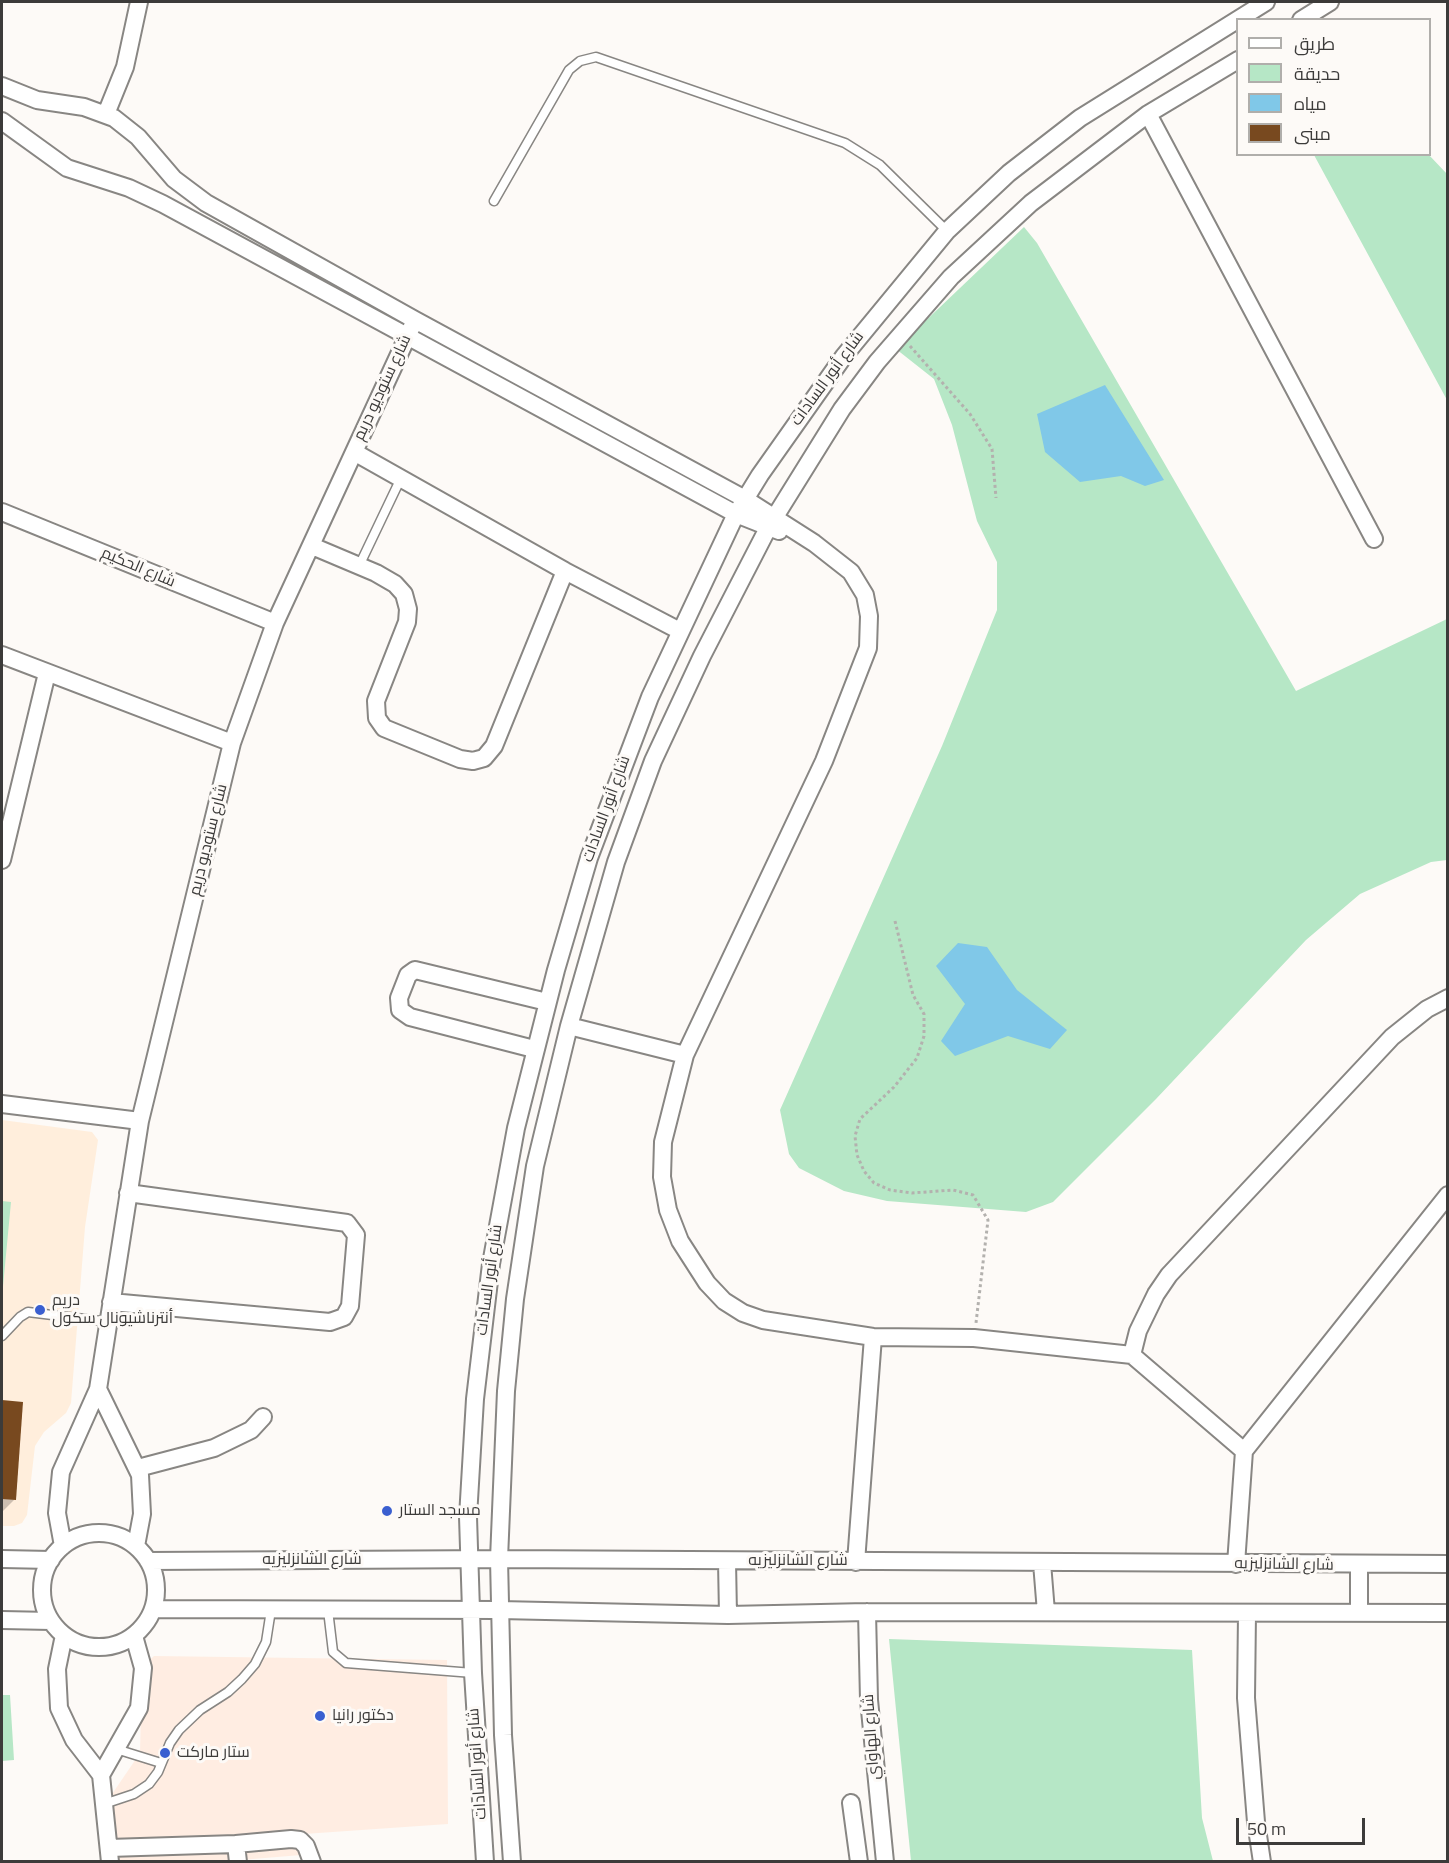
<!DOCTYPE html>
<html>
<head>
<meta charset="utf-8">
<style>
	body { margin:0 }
	#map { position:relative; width:1449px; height:1863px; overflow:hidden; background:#fdfaf7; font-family:"Titillium Web",Cairo,sans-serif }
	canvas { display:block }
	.frame { position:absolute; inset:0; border:3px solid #3c3b3a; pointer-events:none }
	.legend { position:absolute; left:1236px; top:18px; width:195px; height:138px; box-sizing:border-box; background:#fdfaf7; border:2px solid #b0aeab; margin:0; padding:8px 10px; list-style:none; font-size:18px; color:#3c3b3a }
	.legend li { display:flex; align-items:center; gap:12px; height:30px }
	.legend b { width:30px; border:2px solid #b0aeab }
	.scale { position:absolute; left:1236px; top:1818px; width:129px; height:27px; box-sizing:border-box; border:3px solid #3c3b3a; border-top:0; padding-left:8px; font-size:18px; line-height:21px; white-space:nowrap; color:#3c3b3a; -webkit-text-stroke:4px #fdfaf7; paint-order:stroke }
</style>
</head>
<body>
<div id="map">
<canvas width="1449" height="1863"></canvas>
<div class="frame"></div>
<ul class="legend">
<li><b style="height:8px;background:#fff"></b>طريق</li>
<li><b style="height:16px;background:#b6e7c6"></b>حديقة</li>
<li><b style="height:16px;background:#80c8e8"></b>مياه</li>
<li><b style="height:16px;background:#78491f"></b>مبنى</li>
</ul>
<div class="scale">50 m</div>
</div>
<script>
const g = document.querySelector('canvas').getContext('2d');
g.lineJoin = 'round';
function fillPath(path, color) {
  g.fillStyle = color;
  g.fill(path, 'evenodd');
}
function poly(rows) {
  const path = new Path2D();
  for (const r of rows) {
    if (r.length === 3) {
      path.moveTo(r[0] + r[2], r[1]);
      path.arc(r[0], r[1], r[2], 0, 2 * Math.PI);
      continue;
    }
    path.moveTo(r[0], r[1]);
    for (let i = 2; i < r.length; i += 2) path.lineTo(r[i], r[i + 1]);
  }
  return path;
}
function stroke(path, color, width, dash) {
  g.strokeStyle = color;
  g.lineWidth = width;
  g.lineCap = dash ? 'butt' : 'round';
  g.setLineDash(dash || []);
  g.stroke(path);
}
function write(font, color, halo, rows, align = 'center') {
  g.font = font + ' "Titillium Web",Cairo,sans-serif';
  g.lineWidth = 6;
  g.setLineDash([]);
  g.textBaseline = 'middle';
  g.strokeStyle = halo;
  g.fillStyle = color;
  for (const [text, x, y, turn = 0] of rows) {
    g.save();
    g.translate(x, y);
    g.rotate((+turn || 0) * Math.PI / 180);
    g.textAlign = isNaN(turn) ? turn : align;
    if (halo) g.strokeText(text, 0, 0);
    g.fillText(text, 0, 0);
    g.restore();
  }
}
const commercial = poly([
	[154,1656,447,1660,448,1824,304,1834,301,1855,217,1862,106,1862,108,1800,140,1753,142,1667]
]);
const education = poly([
	[2,1120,92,1132,98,1140,85,1227,71,1403,66,1413,44,1432,35,1446,27,1515,22,1523,14,1526,2,1526]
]);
const green = poly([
	[1314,155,1429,155,1447,174,1447,400],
	[1024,227,1037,243,1296,691,1447,619,1447,860,1431,862,1360,894,1306,940,1156,1099,1053,1202,1026,1212,887,1201,844,1191,799,1168,789,1154,780,1110,942,746,997,610,997,562,977,521,952,425,934,379,896,349],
	[2,1201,11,1202,2,1297],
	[889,1639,1192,1650,1202,1818,1213,1861,911,1861],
	[2,1695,10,1695,14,1760,2,1761]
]);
const water = poly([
	[1105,385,1164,480,1145,486,1121,476,1080,482,1045,452,1037,414],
	[958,943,987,947,1017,990,1067,1030,1050,1049,1008,1036,955,1056,941,1041,965,1004,936,966]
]);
const shadow = poly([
	[2,1402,21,1403,15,1499,2,1512]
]);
const building = poly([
	[2,1400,23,1402,16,1500,2,1499]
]);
const path = poly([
	[910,346,970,414,992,449,996,498],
	[895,921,913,995,924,1014,924,1036,917,1058,894,1087,860,1119,855,1136,857,1155,864,1171,874,1183,890,1190,912,1193,953,1190,973,1195,988,1220,976,1323]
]);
const service = poly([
	[494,201,569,70,580,61,596,57,845,143,880,165,947,231],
	[359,566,401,478],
	[2,1336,20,1317,28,1312,109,1322],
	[328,1610,333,1652,346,1663,473,1673],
	[116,1749,161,1763],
	[104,1804,134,1794,149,1784,158,1772,170,1743,179,1730,200,1710,228,1692,242,1679,255,1664,266,1642,271,1610]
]);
const minor = poly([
	[1301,20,1330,2],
	[2,86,37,100,84,107,114,118,138,137,174,179,206,203,415,320,745,499,814,543,851,572,865,595,869,616,868,648,824,761,685,1055,663,1142,662,1177,668,1210,680,1241,707,1283,724,1301,743,1313,763,1320,873,1337,974,1338,1132,1355,1244,1451,1236,1564],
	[106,114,125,67,139,2],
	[1148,114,1374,539],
	[2,121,67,168,129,188,163,204,736,514,779,531],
	[354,452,565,571,680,631],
	[2,512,275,623],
	[312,546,376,573,395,584,404,594,408,609,407,622,376,701,377,718,384,728,460,759,473,761,484,758,494,746,565,571],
	[2,655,232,743],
	[2,860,47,673],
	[569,1026,685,1055],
	[534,1049,410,1017,400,1010,399,998,408,975,415,970,547,1002],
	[2,1104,140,1121],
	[111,1302,330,1322,344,1317,350,1306,356,1235,347,1223,128,1193],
	[1132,1355,1138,1331,1156,1294,1169,1275,1392,1037,1427,1009,1448,998],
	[98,1389,140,1475,142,1514,136,1546],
	[1244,1451,1448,1195],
	[138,1468,214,1448,251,1430,263,1417],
	[99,1590,57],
	[63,1546,57,1513,61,1472,98,1389,140,1121,232,743,275,623,415,320],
	[2,1559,51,1560],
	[148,1561,499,1559,1448,1564],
	[727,1561,728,1615],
	[856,1562,873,1337],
	[1042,1563,1046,1612],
	[1359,1566,1359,1612],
	[153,1609,500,1610,728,1615,867,1612,1448,1613],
	[867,1612,869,1700,885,1862],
	[1247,1614,1246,1698,1256,1822,1262,1862],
	[2,1620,51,1621],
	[64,1635,57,1669,59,1708,74,1740,101,1775,110,1862],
	[101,1775,139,1708,143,1668,134,1636],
	[851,1803,859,1862],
	[236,1844,238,1862],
	[109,1848,236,1844,291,1839,300,1840,306,1846,312,1862],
	[485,1862,473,1673,468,1517,475,1399,491,1264,516,1128,556,970,589,858,650,697,736,514,760,475,844,356,947,231,1009,173,1080,118,1266,2],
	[512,1862,503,1735,499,1559,506,1391,515,1299,535,1166,569,1026,616,862,653,761,702,656,768,528,842,409,877,362,951,277,1031,203,1148,114,1238,60]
]);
const markers = [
	[40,1310,6,"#3a5fd0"],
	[387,1511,6,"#3a5fd0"],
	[320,1716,6,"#3a5fd0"],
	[165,1753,6,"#3a5fd0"]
];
const streetNames = [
	["شارع أنور السادات",828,379,-54],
	["شارع ستوديو دريم",383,388,-65],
	["شارع الحكيم",138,568,23],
	["شارع أنور السادات",607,809,-70],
	["شارع ستوديو دريم",209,840,-76],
	["شارع أنور السادات",490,1280,-82],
	["شارع الشانزليزيه",312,1560],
	["شارع الشانزليزيه",798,1561],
	["شارع الشانزليزيه",1284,1565,1],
	["شارع الهاواي",872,1737,-94],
	["شارع أنور السادات",478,1764,-94]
];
const poiNames = [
	["دريم",52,1301],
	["أنترناشيونال سكول",52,1319],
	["مسجد الستار",399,1511],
	["دكتور رانيا",332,1716],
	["ستار ماركت",177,1753]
];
fillPath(commercial, '#ffede2');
fillPath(education, '#ffeedc');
fillPath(green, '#b6e7c6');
fillPath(water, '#80c8e8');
fillPath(shadow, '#0003');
fillPath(building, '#78491f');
stroke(service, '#888683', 11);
stroke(minor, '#888683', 20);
stroke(path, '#b3b1ae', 3, [3, 3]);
stroke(service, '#fff', 8);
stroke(minor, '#fff', 16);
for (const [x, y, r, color] of markers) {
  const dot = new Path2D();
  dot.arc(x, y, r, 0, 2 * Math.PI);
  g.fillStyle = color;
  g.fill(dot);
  stroke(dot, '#fdfaf7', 2);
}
write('16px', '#3c3b3a', '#fdfaf7', streetNames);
write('16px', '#3c3b3a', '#fdfaf7', poiNames, 'left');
</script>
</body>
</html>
